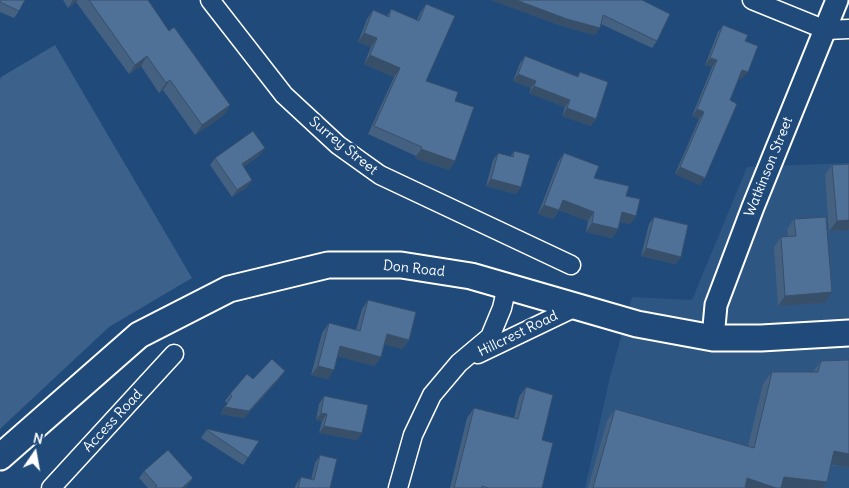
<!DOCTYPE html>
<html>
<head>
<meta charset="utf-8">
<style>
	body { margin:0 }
	#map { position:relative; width:849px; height:488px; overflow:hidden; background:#1f4a7a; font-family:Delius,sans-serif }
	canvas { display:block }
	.north { position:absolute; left:10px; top:428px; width:50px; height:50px; -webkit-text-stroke:4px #1f4a7a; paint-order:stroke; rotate:12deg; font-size:14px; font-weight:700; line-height:20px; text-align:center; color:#fff }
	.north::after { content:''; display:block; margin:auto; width:18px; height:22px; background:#fff; clip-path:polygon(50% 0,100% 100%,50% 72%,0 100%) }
</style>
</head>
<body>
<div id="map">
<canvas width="849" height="488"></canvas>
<div class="north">N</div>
</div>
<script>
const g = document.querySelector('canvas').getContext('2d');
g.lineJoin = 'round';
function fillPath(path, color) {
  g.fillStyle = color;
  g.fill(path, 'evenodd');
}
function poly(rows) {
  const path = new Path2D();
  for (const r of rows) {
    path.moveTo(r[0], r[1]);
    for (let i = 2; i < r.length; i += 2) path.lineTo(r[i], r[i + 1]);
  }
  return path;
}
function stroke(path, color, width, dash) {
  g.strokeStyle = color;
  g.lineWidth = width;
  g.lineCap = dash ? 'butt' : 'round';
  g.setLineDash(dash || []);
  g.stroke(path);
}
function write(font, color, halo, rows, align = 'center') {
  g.font = font + ' Delius,sans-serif';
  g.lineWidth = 5;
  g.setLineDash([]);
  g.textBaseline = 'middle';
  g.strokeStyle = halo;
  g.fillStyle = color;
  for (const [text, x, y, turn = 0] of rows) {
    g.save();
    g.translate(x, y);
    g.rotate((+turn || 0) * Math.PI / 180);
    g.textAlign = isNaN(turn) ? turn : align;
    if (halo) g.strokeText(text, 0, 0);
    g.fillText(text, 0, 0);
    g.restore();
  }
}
const built = poly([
	[849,163,849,488,585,488,610,377,632,297,692,300,747,167]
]);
const green = poly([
	[55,45,192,278,109,327,0,429,0,80,1,77]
]);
const minor = poly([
	[210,0,284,95,338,145,380,175,571,265],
	[752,0,826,30,849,29],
	[478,354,578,306],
	[51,488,174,354],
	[398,488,413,435,432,395,459,363,490,337,502,308,507,286]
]);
const tertiary = poly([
	[713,338,716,305,753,207,837,0]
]);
const secondary = poly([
	[0,457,139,335,229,289,328,265,401,265,471,276,637,324,713,338,761,338,849,333]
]);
const wall = poly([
	[0,0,19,11,14,18,0,12],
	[63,0,148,0,169,31,230,105,224,115,195,135,163,90,159,93,141,66,129,74,76,2,68,8],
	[491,0,642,0,657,41,652,48,601,24,595,35,562,26],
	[426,4,426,81,455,101,455,161,449,170,415,158,416,156,368,134,394,77,364,64,371,47,358,42,367,19,373,10,387,16,391,9,417,20,420,13],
	[723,25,745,41,742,79,739,78,730,100,705,178,700,185,675,174,699,119,692,116,712,67,705,65,718,32],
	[525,56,577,76,580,72,591,126,562,116,565,107,529,93,531,88,513,81,520,63],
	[514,151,521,187,516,194,486,186,493,160,498,153,510,157],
	[564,153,594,178,626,196,636,216,630,224,620,222,618,229,612,238,586,232,588,221,559,210,553,219,538,214,558,162],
	[260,155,243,167,252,180,247,187,232,197,210,165,215,158],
	[832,165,849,230,829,231,825,175],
	[654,217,681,257,675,264,641,256,649,224],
	[794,219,825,303,778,306,774,247,781,237,788,236,787,229],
	[368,300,409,340,402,349,384,344,381,357,374,366,338,356,328,379,311,375,322,333,329,323,356,330,362,309],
	[849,360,849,468,831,465,823,488,588,488,607,421,615,409,748,446,763,384,772,372,813,372,821,361],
	[280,378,244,418,220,414,227,403,225,401,230,394,253,379],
	[526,387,542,440,542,488,450,488,467,418,474,408,514,418,519,397],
	[324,396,362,433,357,440,319,433,322,421,316,420,319,404],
	[207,429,259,441,243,465,201,438],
	[320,455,330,488,331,488,295,488,296,484,301,477,311,480,315,463],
	[144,471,193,478,188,485,185,488,148,488,139,478]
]);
const shadedWall = poly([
	[73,0,78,0,76,2,68,8],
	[491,0,516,0,600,28,595,35,562,26],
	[364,33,377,38,371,47,358,42],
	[370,55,400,68,394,77,364,64],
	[147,56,141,66,129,74,135,65],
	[710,58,717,60,712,67,705,65],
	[742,70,748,72,742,79,737,77],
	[518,74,536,81,531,88,513,81],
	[170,80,163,90,159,93,166,83],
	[534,86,570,100,565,107,529,93],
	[230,105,224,115,195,135,202,125],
	[567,108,596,119,591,126,562,116],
	[697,109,704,112,699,119,692,116],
	[265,148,260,155,236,171,242,164],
	[421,149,455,161,449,170,415,158],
	[680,167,705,178,700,185,675,174],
	[491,179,521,187,516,194,486,186],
	[252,180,247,187,232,197,237,190],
	[563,200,594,212,588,221,557,209],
	[544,205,559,210,553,219,538,214],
	[622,212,636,216,630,224,616,221],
	[849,220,849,230,829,231,837,221],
	[592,223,618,229,612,238,586,232],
	[646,248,681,257,675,264,641,256],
	[832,292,825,303,778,306,785,296],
	[387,334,409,340,402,349,380,343],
	[340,346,381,357,374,366,334,355],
	[318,366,334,370,328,379,311,375],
	[285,371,280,378,244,418,220,414,225,407],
	[321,413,327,414,322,421,316,420],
	[324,426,362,433,357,440,319,433],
	[834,451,849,454,849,468,826,463],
	[784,477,827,482,823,488,776,488],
	[193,478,188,485,185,488,182,488],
	[747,478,776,488,740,488]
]);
const building = poly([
	[0,0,25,0,19,11,0,2,0,0],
	[89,0,148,0,169,31,174,27,230,105,202,125,170,80,166,83,147,56,135,65,89,0],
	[516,0,642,0,670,14,657,41,603,15,600,28,567,19,516,0],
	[426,4,455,16,426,81,458,92,455,101,474,107,455,161,421,149,422,147,374,126,400,68,370,55,377,38,364,33,373,10,389,17,391,9,419,21,426,4],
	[723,25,748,35,745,41,758,46,748,72,742,70,730,100,737,104,705,178,680,167,704,112,697,109,717,60,710,58,723,25],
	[525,56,578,77,580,72,608,82,596,119,567,108,570,100,534,86,536,81,518,74,525,56],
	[253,131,265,148,242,164,252,180,237,190,215,158,253,131],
	[514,151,530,155,521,187,491,179,498,153,513,157,514,151],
	[564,153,599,166,594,178,629,186,626,196,640,199,636,216,622,212,618,229,592,223,594,212,563,200,559,210,544,205,564,153],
	[849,164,849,220,837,221,832,165,849,164],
	[654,217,688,225,681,257,646,248,654,217],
	[826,217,832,292,785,296,781,237,796,236,794,219,826,217],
	[368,300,416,312,409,340,387,334,381,357,340,346,334,370,318,366,329,323,360,331,368,300],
	[272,359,285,371,249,411,225,407,232,396,230,394,247,374,253,379,272,359],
	[849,360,849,454,834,451,827,482,784,477,781,488,776,488,747,478,745,488,593,488,615,409,754,448,772,372,818,372,821,361,849,360],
	[526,387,553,395,542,440,553,443,542,488,488,488,482,486,482,488,454,488,474,408,518,419,526,387],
	[324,396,368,405,362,433,324,426,327,414,321,413,324,396],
	[207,429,259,441,248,458,207,430,207,429],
	[168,450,193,478,182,488,155,488,157,486,144,471,168,450],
	[320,455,337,459,330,488,331,488,298,488,301,477,314,480,320,455]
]);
const streetNames = [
	["Surrey Street",343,146,39],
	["Watkinson Street",769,167,-68],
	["Don Road",414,269,6],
	["Hillcrest Road",518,334,-26],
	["Access Road",113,421,-47]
];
fillPath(built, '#2e5683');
fillPath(green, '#3c618b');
stroke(minor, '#fff', 21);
stroke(tertiary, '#fff', 25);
stroke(secondary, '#fff', 29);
stroke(minor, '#1f4a7a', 18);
stroke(tertiary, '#1f4a7a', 21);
stroke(secondary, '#1f4a7a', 25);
fillPath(wall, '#456182');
fillPath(shadedWall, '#384f6a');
fillPath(building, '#507197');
stroke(building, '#384f6a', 1);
write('14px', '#fff', '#1f4a7a', streetNames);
</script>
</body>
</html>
